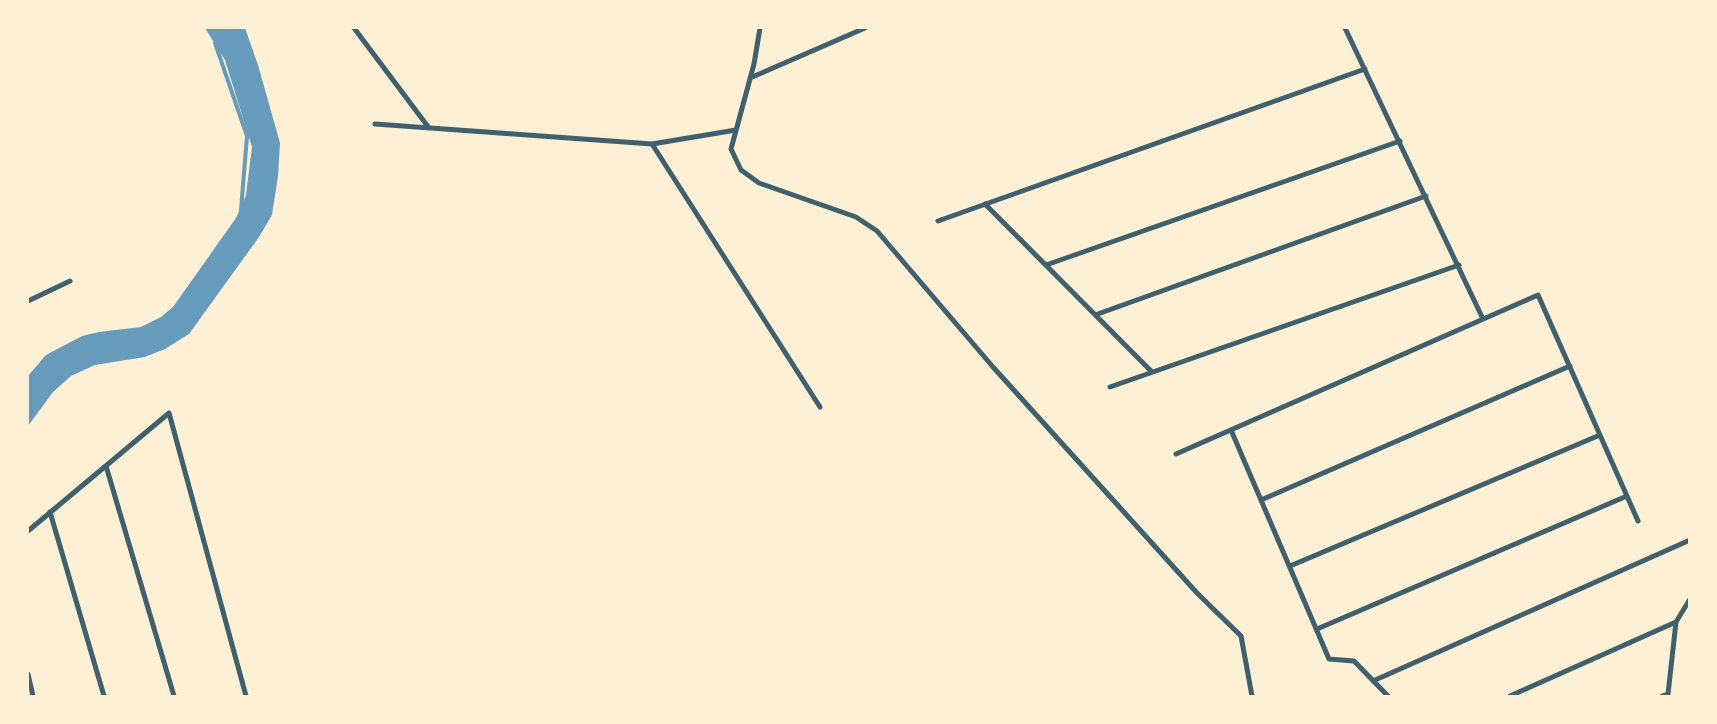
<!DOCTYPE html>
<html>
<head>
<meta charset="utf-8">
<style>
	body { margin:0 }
	#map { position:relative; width:1717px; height:724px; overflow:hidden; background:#fdf0d5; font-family:"PT Sans Narrow",sans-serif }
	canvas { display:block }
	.frame { position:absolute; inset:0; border:29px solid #fdf0d5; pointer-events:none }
</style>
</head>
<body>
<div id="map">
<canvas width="1717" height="724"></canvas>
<div class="frame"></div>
</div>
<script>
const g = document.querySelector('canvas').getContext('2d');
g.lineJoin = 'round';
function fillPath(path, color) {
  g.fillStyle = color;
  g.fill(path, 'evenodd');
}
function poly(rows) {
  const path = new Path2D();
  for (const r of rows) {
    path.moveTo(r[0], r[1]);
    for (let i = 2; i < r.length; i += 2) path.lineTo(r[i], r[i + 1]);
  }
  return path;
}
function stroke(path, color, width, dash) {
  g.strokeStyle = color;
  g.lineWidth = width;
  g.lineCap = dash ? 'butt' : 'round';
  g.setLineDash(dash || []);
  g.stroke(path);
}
const water = poly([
	[205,28,245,28,258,65,280,143,278,176,272,215,259,237,189,334,165,349,145,357,95,365,71,376,53,392,28,426,28,376,46,355,82,336,99,332,141,327,161,317,173,307,236,218,246,195,252,147,225,60]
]);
const stream = poly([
	[215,43,247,136,241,210]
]);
const minor = poly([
	[354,28,429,128],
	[760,28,754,64,731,149,741,170,759,183,856,217,877,231,993,367,1197,593,1241,636,1252,696],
	[1345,28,1483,319],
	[750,78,865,28],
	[375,124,652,144,736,130],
	[652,144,820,407],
	[985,204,1152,372],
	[938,221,1365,69],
	[1046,265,1400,141],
	[28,301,70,281],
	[1095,315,1426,196],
	[1110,387,1459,265],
	[1231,430,1329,659,1354,661,1388,696],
	[1176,454,1538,295,1638,521],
	[106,466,174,696],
	[1261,500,1570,366],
	[50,512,104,696],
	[28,531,169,413,246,696],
	[1290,566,1600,435],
	[1317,629,1627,496],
	[28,674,33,696],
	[1373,681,1690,540],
	[1510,696,1676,622],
	[1662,696,1668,694,1676,622,1690,599]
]);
fillPath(water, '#669bbc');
stroke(stream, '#669bbc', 4);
stroke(minor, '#3f606c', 5);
</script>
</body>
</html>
